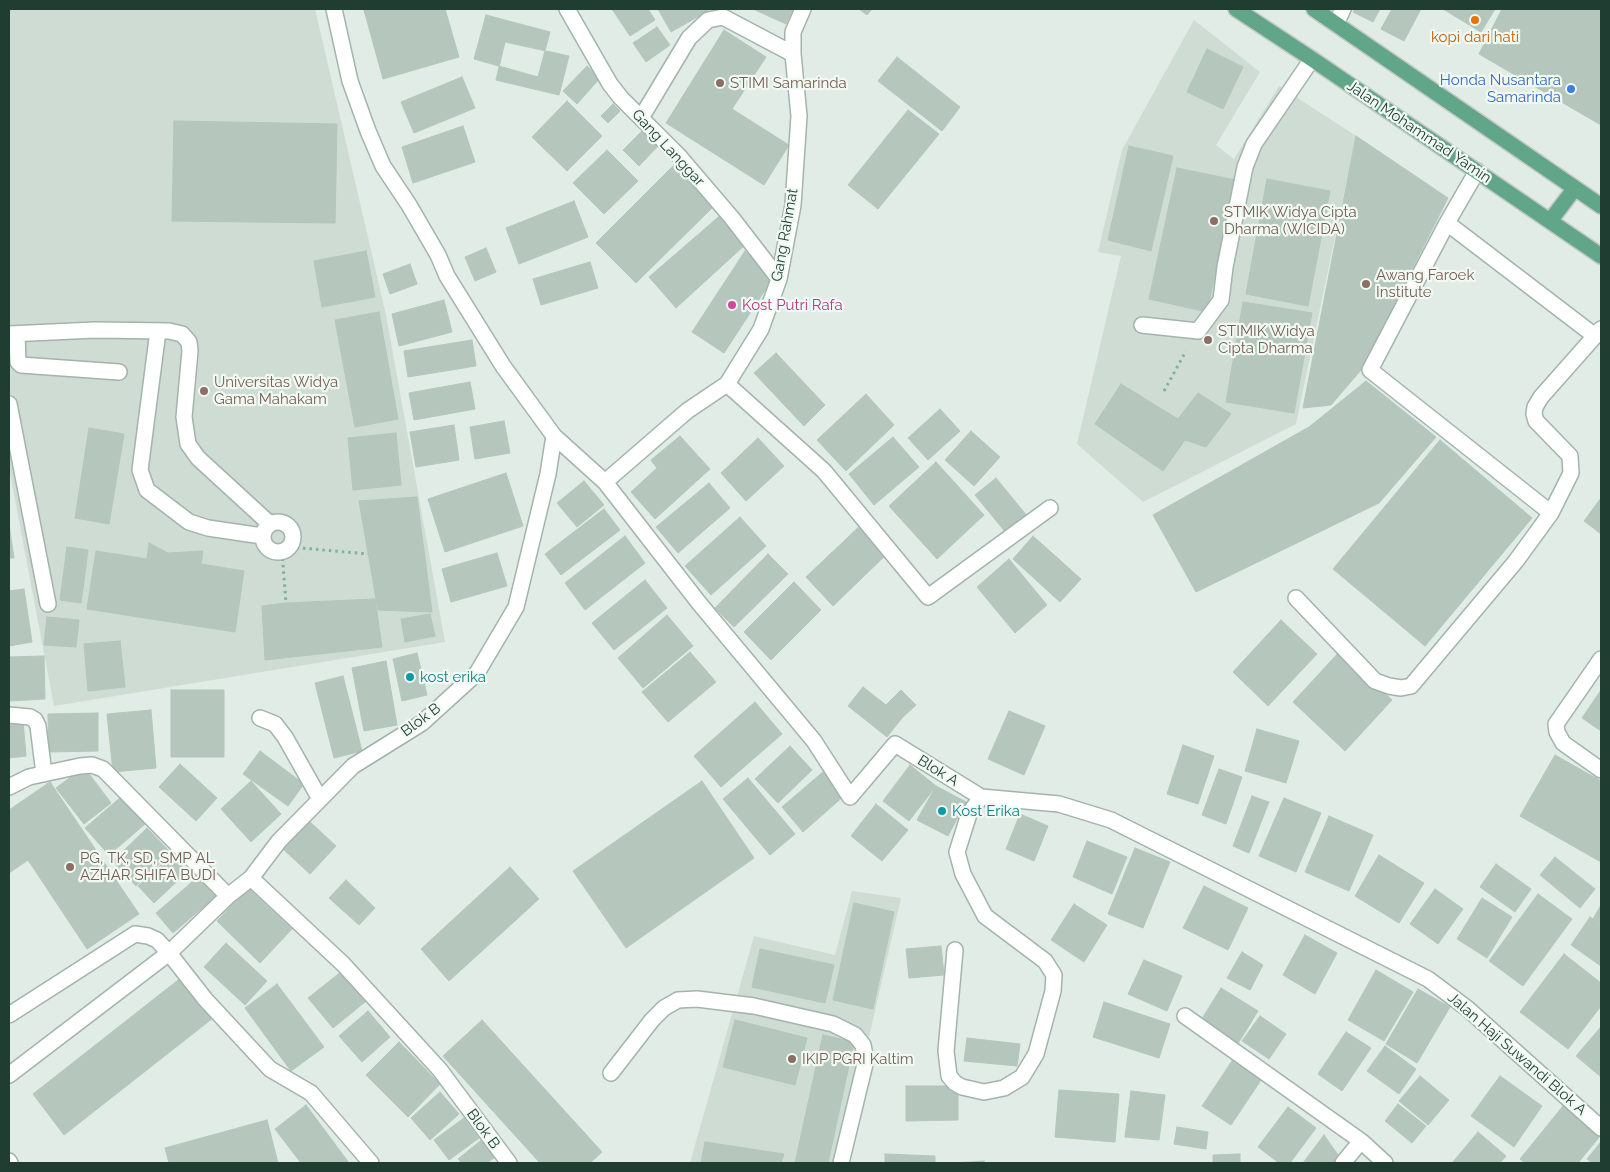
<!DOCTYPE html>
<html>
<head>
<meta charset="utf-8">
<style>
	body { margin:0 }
	#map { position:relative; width:1610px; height:1172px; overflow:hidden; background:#e0ece5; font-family:Raleway,sans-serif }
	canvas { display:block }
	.frame { position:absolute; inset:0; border:10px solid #1f3e31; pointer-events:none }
</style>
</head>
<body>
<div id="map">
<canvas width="1610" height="1172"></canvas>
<div class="frame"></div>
</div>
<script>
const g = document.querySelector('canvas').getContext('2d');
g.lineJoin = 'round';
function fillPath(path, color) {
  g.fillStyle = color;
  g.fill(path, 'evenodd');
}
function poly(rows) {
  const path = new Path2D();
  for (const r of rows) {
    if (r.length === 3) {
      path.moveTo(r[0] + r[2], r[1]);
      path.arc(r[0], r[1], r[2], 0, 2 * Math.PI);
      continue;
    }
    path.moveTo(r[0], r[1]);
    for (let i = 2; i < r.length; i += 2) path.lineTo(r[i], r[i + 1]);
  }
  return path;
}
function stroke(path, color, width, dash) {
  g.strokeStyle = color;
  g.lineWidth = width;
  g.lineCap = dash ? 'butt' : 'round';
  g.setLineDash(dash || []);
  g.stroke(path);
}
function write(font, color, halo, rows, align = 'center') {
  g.font = font + ' Raleway,sans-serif';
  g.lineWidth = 4.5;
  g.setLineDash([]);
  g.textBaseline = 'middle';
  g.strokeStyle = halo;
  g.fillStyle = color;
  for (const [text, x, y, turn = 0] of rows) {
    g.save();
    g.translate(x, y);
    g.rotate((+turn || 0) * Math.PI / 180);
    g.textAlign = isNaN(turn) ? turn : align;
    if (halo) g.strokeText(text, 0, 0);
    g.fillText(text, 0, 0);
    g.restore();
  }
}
const built = poly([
	[9,9,315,9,386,315,445,642,54,706,9,468],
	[1194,20,1260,72,1216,145,1234,159,1279,86,1356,136,1296,424,1143,502,1077,444,1121,256,1098,252,1122,150],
	[852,891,901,898,840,1163,690,1163,754,936,835,955]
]);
const building = poly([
	[367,9,445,9,459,57,383,79,364,10,367,9],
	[612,9,648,9,655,20,630,36,612,9],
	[658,9,707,9,708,11,671,32,658,9],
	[753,9,793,9,786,24,753,9],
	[859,9,872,9,867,15,859,9],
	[1355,9,1380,9,1373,22,1353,12,1355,9],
	[1392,9,1421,9,1404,41,1381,29,1392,9],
	[1443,9,1495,9,1481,32,1443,9],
	[1502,9,1601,9,1601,125,1479,54,1502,9],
	[486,15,550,32,538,77,474,59,486,15],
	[657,27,670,45,646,62,633,43,657,27],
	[724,30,766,57,732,109,789,145,764,185,666,123,724,30],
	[505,42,569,56,559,95,496,80,505,42],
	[1207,49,1243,67,1223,109,1187,92,1207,49],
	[897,57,960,107,942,131,878,81,897,57],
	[587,66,600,78,577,104,563,91,587,66],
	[462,77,475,108,414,133,401,102,462,77],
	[567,101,602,136,567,171,532,137,567,101],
	[613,104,620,111,608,123,601,116,613,104],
	[908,110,939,134,878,209,848,185,908,110],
	[174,121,337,124,335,223,172,221,174,121],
	[463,126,475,162,413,183,402,147,463,126],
	[642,131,658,146,639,166,623,150,642,131],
	[1356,136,1448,198,1361,370,1331,405,1303,408,1356,136],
	[1129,146,1173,156,1151,251,1108,240,1129,146],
	[607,150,638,181,604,214,573,183,607,150],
	[674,165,714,206,636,283,596,243,674,165],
	[1177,168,1235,180,1207,312,1149,299,1177,168],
	[1267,179,1330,191,1308,306,1246,294,1267,179],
	[574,201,588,237,519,264,506,228,574,201],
	[723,213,746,244,676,308,649,277,723,213],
	[486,248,496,272,475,281,465,257,486,248],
	[366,251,375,297,322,307,314,261,366,251],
	[745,251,773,278,724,353,692,332,745,251],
	[590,262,598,288,541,305,533,279,590,262],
	[410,264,417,284,390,294,383,274,410,264],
	[444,300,452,332,399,346,392,314,444,300],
	[1243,302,1312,313,1294,413,1226,402,1243,302],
	[379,312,398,419,355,427,335,320,379,312],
	[472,340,476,366,408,377,404,351,472,340],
	[776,353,825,405,804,426,754,373,776,353],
	[1366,381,1436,437,1379,503,1196,592,1153,515,1309,427,1366,381],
	[470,382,475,409,414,420,409,393,470,382],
	[1121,384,1178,419,1198,393,1231,414,1206,447,1185,440,1163,471,1095,424,1121,384],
	[866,394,894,425,846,471,817,440,866,394],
	[940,409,960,431,928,460,908,438,940,409],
	[504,421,510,453,475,459,470,427,504,421],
	[454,425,459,460,416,467,410,432,454,425],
	[89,428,124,434,109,524,75,518,89,428],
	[971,431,1000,457,974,486,945,460,971,431],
	[396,433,401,485,353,490,348,438,396,433],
	[680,436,710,469,655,519,631,492,657,468,651,460,680,436],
	[893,437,919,467,874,505,849,474,893,437],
	[758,438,784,466,746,501,721,473,758,438],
	[1440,440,1532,518,1425,646,1333,569,1440,440],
	[936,462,984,515,937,559,889,506,936,462],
	[506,473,523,526,445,552,428,499,506,473],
	[996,478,1028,517,1007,534,975,495,996,478],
	[584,481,604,505,577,527,557,503,584,481],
	[709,483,730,508,678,553,656,527,709,483],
	[417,497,432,612,378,610,359,501,417,497],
	[1601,498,1601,534,1584,521,1601,498],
	[604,509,620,530,561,575,545,554,604,509],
	[740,517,766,546,711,595,685,566,740,517],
	[863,523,889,552,833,606,806,577,863,523],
	[9,524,14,558,9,558,9,524],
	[625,536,645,563,585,610,565,583,625,536],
	[1033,536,1081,579,1060,602,1013,559,1033,536],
	[149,543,168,553,203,551,201,564,244,571,235,632,87,609,96,551,147,559,149,543],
	[67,547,88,550,81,603,60,600,67,547],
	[497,553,507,586,451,602,442,569,497,553],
	[768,554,788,574,734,627,715,608,768,554],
	[1009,559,1047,605,1015,633,977,587,1009,559],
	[645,580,667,608,614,650,592,623,645,580],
	[794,582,821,610,771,660,744,632,794,582],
	[24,589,32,642,9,646,9,591,24,589],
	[375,599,382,647,265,660,262,606,286,603,375,599],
	[430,614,435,636,405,642,401,619,430,614],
	[667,615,693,646,643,688,618,658,667,615],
	[47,617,79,620,76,647,44,645,47,617],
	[1281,620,1317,654,1268,706,1233,672,1281,620],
	[120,641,125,687,88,691,84,644,120,641],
	[1340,651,1392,700,1345,751,1293,702,1340,651],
	[690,652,716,682,668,722,642,692,690,652],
	[417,653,427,695,402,701,393,659,417,653],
	[44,656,45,699,9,701,9,657,44,656],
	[386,661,397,725,364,731,352,668,386,661],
	[343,676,362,751,334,758,315,683,343,676],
	[863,687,886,705,901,690,916,705,902,718,887,737,848,706,863,687],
	[171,690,224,690,224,757,171,757,171,690],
	[1601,690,1601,731,1582,718,1601,690],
	[755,702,782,734,721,787,694,756,755,702],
	[151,710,156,768,113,772,107,714,151,710],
	[1009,711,1045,726,1024,775,988,759,1009,711],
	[98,713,98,751,49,752,48,714,98,713],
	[23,721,26,756,9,758,9,722,23,721],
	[1257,729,1299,741,1286,783,1245,771,1257,729],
	[1183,745,1214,756,1198,804,1167,794,1183,745],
	[790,746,812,770,778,803,755,779,790,746],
	[260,751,304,784,288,806,243,774,260,751],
	[1555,755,1601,781,1601,862,1520,816,1555,755],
	[180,764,217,798,196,821,159,787,180,764],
	[910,765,936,786,909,821,883,801,910,765],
	[84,767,111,803,84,824,56,788,84,767],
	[1219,769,1242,777,1226,824,1202,815,1219,769],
	[824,771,845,795,803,832,782,807,824,771],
	[748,778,795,834,770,855,723,799,748,778],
	[251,781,281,814,251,842,221,809,251,781],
	[702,781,754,858,626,948,573,871,702,781],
	[50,782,139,914,87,949,28,860,9,873,9,810,50,782],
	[936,786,966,802,948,836,917,820,936,786],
	[122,796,145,824,109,855,85,828,122,796],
	[1252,796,1269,802,1249,853,1233,846,1252,796],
	[1284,798,1321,813,1296,872,1259,856,1284,798],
	[876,804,908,830,882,861,851,836,876,804],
	[1020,814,1048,826,1034,861,1006,849,1020,814],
	[1329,816,1373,835,1349,891,1305,872,1329,816],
	[309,821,336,846,310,874,283,849,309,821],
	[147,828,171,853,136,886,113,861,147,828],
	[1087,841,1127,857,1112,894,1073,877,1087,841],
	[1135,848,1170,862,1143,928,1108,914,1135,848],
	[172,855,187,872,154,903,138,886,172,855],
	[1379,855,1424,883,1399,923,1355,896,1379,855],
	[1555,857,1595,889,1580,908,1540,875,1555,857],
	[1496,864,1531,889,1515,912,1480,887,1496,864],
	[510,867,539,899,449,981,421,949,510,867],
	[199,876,216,896,173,933,156,913,199,876],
	[346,880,375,908,359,925,329,898,346,880],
	[1204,886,1248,908,1228,950,1183,928,1204,886],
	[248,888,292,929,260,963,217,921,248,888],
	[1435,889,1463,909,1438,944,1410,924,1435,889],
	[1538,894,1572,919,1523,986,1489,961,1538,894],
	[1482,898,1512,917,1487,958,1457,939,1482,898],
	[854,903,894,912,873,1009,833,1000,854,903],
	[1074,904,1107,925,1084,962,1051,940,1074,904],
	[1601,905,1601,924,1593,919,1601,905],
	[1590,917,1601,925,1601,966,1571,945,1590,917],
	[1305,935,1337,953,1315,994,1283,975,1305,935],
	[226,943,267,981,245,1005,204,967,226,943],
	[941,946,944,975,909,978,906,949,941,946],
	[760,949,834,965,825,1003,752,987,760,949],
	[1242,952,1263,965,1250,990,1227,978,1242,952],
	[1564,954,1601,983,1601,1006,1568,1049,1520,1012,1564,954],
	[1144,960,1182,976,1167,1011,1128,994,1144,960],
	[346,968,370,998,333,1028,308,998,346,968],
	[1376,970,1413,992,1384,1041,1348,1020,1376,970],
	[182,977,213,1018,64,1135,33,1094,182,977],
	[277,984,324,1047,291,1071,245,1008,277,984],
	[1221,988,1258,1011,1237,1045,1200,1022,1221,988],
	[1418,989,1450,1007,1417,1063,1386,1044,1418,989],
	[1104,1002,1170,1024,1159,1058,1093,1037,1104,1002],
	[368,1011,390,1037,362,1062,339,1036,368,1011],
	[1260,1016,1286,1034,1269,1059,1242,1041,1260,1016],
	[482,1020,602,1152,590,1163,540,1163,443,1056,482,1020],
	[735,1020,807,1038,795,1085,723,1067,735,1020],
	[1600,1028,1601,1030,1601,1077,1576,1056,1600,1028],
	[1346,1032,1371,1048,1342,1091,1318,1074,1346,1032],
	[823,1035,854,1042,828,1163,795,1163,823,1035],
	[967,1038,1020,1044,1017,1066,964,1061,967,1038],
	[399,1042,440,1084,408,1117,366,1075,399,1042],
	[1385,1046,1416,1069,1399,1094,1367,1071,1385,1046],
	[1232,1061,1261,1080,1231,1125,1202,1106,1232,1061],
	[1420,1076,1449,1100,1428,1125,1399,1101,1420,1076],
	[1500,1076,1542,1106,1514,1147,1471,1116,1500,1076],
	[906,1086,958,1086,958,1120,906,1121,906,1086],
	[1059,1090,1119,1094,1115,1142,1055,1137,1059,1090],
	[1131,1091,1165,1095,1159,1140,1125,1137,1131,1091],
	[440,1092,459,1114,430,1140,411,1118,440,1092],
	[1398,1104,1426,1126,1412,1143,1385,1121,1398,1104],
	[306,1105,349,1163,301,1163,275,1129,306,1105],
	[1563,1106,1600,1136,1578,1163,1525,1163,1520,1159,1563,1106],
	[1288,1107,1316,1128,1290,1163,1279,1163,1258,1147,1288,1107],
	[464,1118,479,1138,449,1160,434,1140,464,1118],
	[267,1120,278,1163,169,1163,165,1148,267,1120],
	[1177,1127,1208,1132,1206,1149,1174,1144,1177,1127],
	[1478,1132,1506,1156,1500,1163,1452,1163,1478,1132],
	[1324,1135,1341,1159,1338,1163,1303,1163,1324,1135],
	[484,1138,498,1155,487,1163,462,1163,458,1159,484,1138],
	[705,1142,784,1154,781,1163,701,1163,705,1142],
	[1600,1143,1601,1163,1592,1163,1587,1159,1600,1143],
	[885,1154,935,1156,935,1163,885,1163,885,1154],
	[1240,1154,1240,1163,1213,1163,1213,1155,1240,1154],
	[984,1161,984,1163,955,1163,984,1161]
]);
const path = poly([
	[1164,391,1186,351],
	[290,547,368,554],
	[282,552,286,603]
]);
const minor = poly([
	[334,9,350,81,368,131,383,166,409,205,438,255,447,276,503,366,554,436,605,482,699,603,814,741,850,797,895,744,981,797,1059,804,1111,820,1428,979,1468,1009,1601,1128],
	[567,9,610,84,621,98,679,156,732,218,779,279],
	[1336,24,1343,9],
	[641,118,689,38,708,20,723,17,793,54],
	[1477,171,1447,223,1595,336,1601,329],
	[1447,223,1370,370,1551,513],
	[1142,325,1198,331,1221,300,1225,267,1245,167,1254,144,1312,59],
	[158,331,140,470,147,490,189,522,208,528,262,536],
	[9,334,95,330,169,331,182,334,189,342,190,351,184,417,188,444,198,458,270,524],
	[17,334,18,362,21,365,119,372],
	[727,384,824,471,928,597,1050,508],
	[9,404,48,604],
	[605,482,687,411,727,384,761,329,779,279,793,205,799,116,793,54,793,32,803,9],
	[278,537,15],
	[1296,598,1375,681,1389,686,1401,688,1411,686,1516,561,1551,513,1571,473,1570,456,1536,421,1534,414,1535,407,1541,397,1595,336],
	[1601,659,1556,724,1557,732,1563,743,1601,770],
	[9,715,30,717,35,720,38,726,44,774],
	[260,718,275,724,285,737,320,799],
	[9,787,29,777,80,766,92,765,103,769,228,896],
	[251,878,343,964,440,1070,509,1163],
	[955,950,946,1051,949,1076,955,1083,962,1087,984,1092,1004,1088,1022,1077,1036,1054,1053,991,1054,975,1045,961,985,916,963,874,957,852,969,814,981,797],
	[9,1015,135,934,148,936,157,940,169,953,205,999,270,1069,311,1093,371,1163],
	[1185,1016,1361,1141],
	[611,1073,652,1020,664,1008,678,1000,697,999,754,1006,833,1024,855,1035,863,1045,866,1060,841,1163],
	[9,1075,169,953,228,896,251,878,279,841,353,766,422,723,477,673,516,607,548,474,554,436],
	[9,1161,10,1163],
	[1343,1163,1361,1141,1385,1163]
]);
const major = poly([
	[1236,9,1312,59,1601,256],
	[1314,9,1601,206],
	[1550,221,1575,188]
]);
const markers = [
	[1475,20,5,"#e8710a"],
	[720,83,5,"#8d6e63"],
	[1571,89,5,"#3f7fe0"],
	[1214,221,5,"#8d6e63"],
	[1366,284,5,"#8d6e63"],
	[732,305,5,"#d1479c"],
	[1208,340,5,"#8d6e63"],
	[204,391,5,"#8d6e63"],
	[410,677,5,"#0f9aa8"],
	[942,811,5,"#0f9aa8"],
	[70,867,5,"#8d6e63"],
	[792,1059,5,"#8d6e63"]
];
const foodNames = [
	["kopi dari hati",1475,37]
];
const shopNames = [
	["Honda Nusantara",1561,80],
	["Samarinda",1561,97]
];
const educationNames = [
	["STIMI Samarinda",730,83],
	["STMIK Widya Cipta",1224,212],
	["Dharma (WICIDA)",1224,229],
	["Awang Faroek",1376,275],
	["Institute",1376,292],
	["STIMIK Widya",1218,331],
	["Cipta Dharma",1218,348],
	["Universitas Widya",214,382],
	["Gama Mahakam",214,399],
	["PG, TK, SD, SMP AL",80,858],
	["AZHAR SHIFA BUDI",80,875],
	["IKIP PGRI Kaltim",802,1059]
];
const streetNames = [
	["Jalan Mohammad Yamin",1419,132,34],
	["Gang Langgar",668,148,47],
	["Gang Rahmat",785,235,-80],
	["Blok B",421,720,-37],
	["Blok A",938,771,32],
	["Jalan Haji Suwandi Blok A",1517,1054,41],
	["Blok B",483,1129,54]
];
const hotelNames = [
	["Kost Putri Rafa",742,305]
];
const cultureNames = [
	["kost erika",420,677],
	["Kost Erika",952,811]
];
fillPath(built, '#cedcd3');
fillPath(building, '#b5c7bd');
stroke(building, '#b2c7bb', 1);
stroke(minor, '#a2b4ab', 18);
stroke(major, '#c0c9c5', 18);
stroke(path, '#7eb399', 3, [2.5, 4]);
stroke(minor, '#fff', 15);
stroke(major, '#61a689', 15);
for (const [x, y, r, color] of markers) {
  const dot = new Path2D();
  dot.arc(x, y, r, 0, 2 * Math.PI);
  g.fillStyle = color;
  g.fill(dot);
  stroke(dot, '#f1f9f3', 2);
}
write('15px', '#c56008', '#f1f9f3', foodNames);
write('15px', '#366cbe', '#f1f9f3', shopNames, 'right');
write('15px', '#785e54', '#f1f9f3', educationNames, 'left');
write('15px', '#1f3e31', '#f1f9f3', streetNames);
write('15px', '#b23c85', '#f1f9f3', hotelNames, 'left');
write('15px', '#0d838f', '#f1f9f3', cultureNames, 'left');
</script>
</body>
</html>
